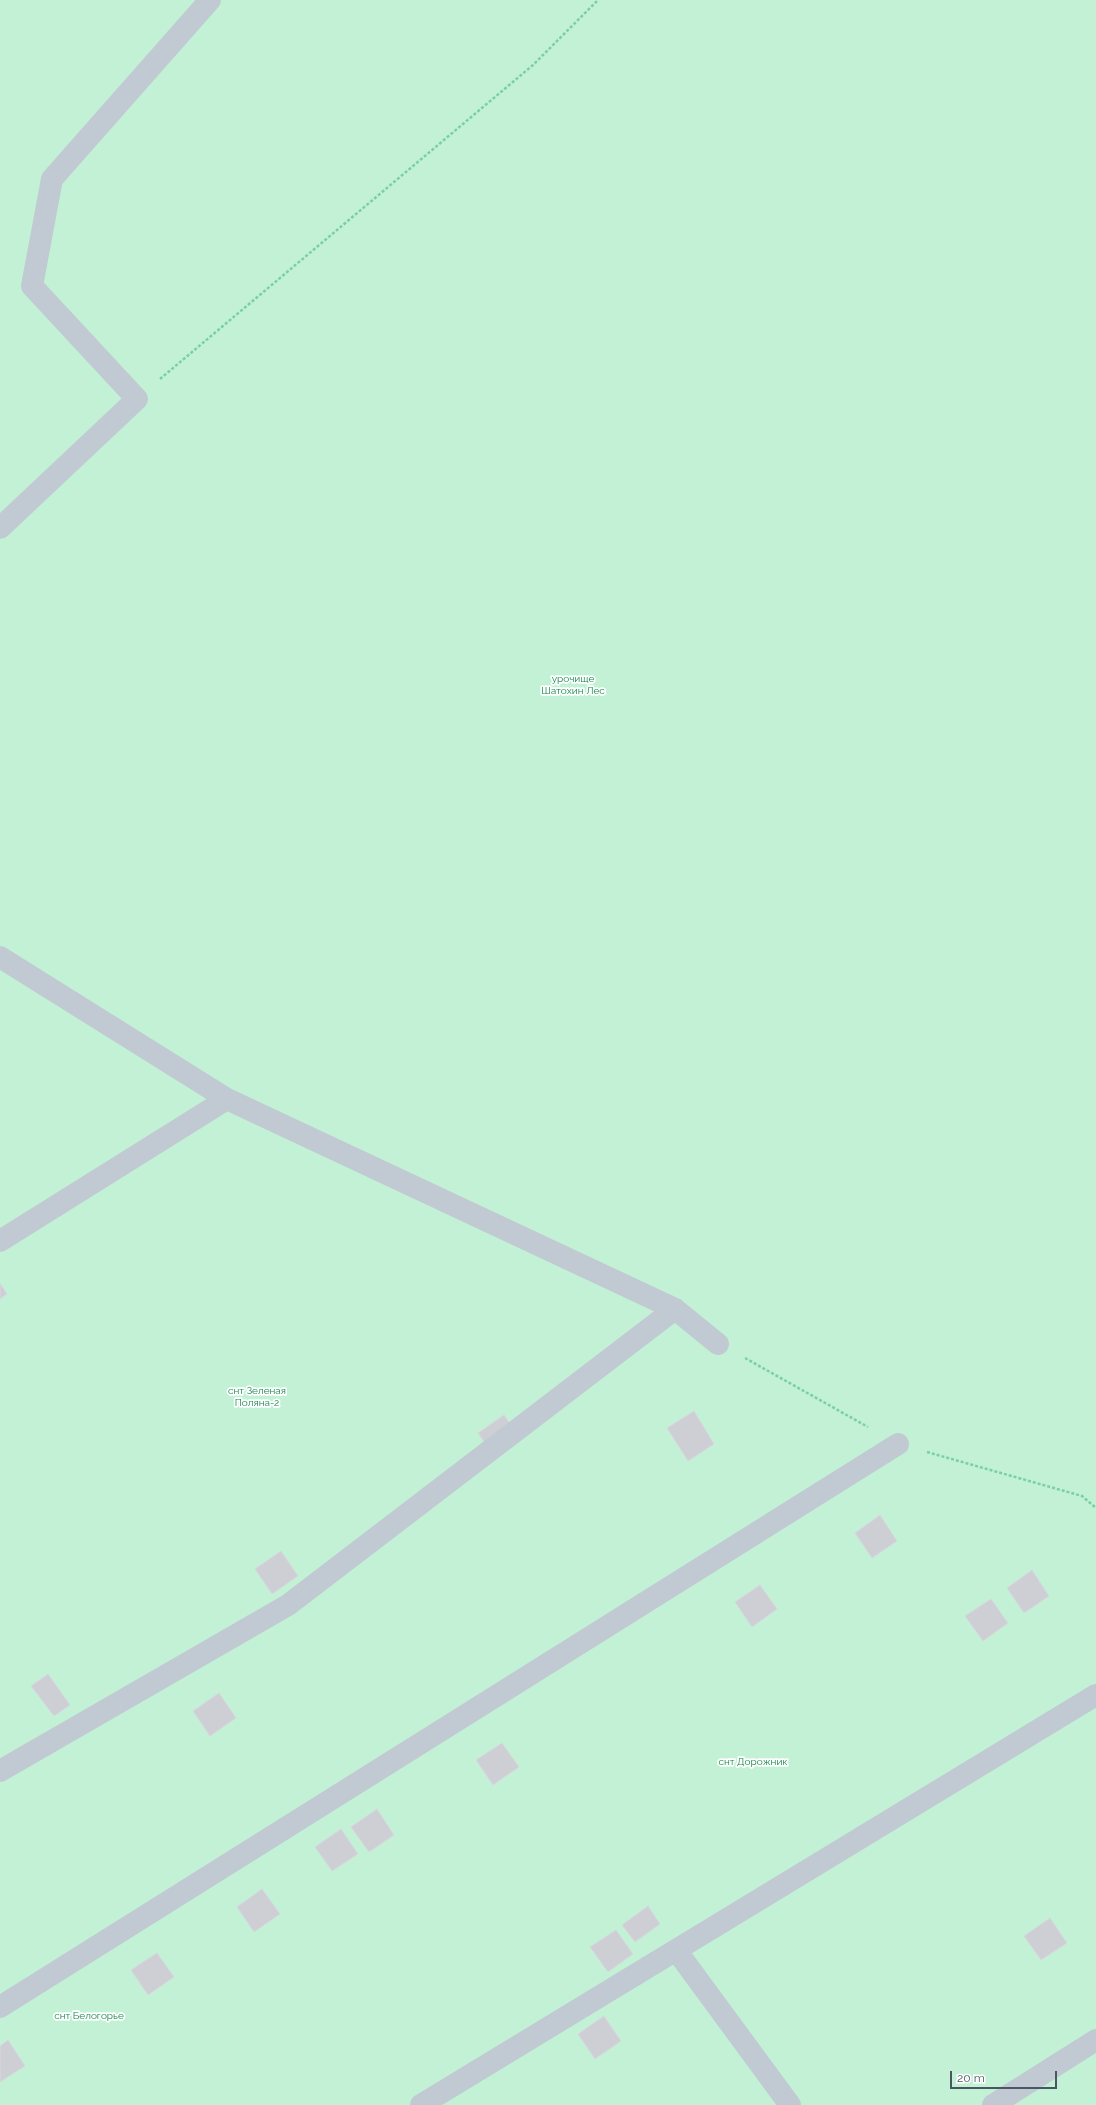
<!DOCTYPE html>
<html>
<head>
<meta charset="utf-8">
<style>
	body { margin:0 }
	#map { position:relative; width:1096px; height:2105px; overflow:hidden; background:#f5f3f3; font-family:Raleway,sans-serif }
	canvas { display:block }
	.scale { position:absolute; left:950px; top:2071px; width:107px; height:18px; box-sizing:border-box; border:2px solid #4a5661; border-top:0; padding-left:5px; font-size:12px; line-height:14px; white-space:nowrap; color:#4a5661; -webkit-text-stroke:3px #fff; paint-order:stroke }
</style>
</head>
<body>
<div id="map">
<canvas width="1096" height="2105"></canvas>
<div class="scale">20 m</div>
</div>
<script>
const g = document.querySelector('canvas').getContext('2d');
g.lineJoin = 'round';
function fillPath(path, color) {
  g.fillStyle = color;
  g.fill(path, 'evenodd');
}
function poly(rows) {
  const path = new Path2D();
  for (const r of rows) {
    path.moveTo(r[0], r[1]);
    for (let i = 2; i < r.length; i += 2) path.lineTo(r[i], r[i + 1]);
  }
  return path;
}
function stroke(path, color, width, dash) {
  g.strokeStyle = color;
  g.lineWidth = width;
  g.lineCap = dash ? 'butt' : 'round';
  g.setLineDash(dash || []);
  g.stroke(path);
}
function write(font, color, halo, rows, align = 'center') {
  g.font = font + ' Raleway,sans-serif';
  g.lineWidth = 3.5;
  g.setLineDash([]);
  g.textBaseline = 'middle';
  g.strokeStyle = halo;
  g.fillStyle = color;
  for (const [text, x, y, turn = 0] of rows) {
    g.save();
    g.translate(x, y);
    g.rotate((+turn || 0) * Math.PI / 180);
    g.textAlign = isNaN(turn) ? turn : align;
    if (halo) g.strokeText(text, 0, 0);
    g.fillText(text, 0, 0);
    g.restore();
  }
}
const green = poly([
	[0,0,1096,0,1096,2105,0,2105]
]);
const building = poly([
	[0,1283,7,1294,0,1299,0,1283],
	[694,1411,714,1444,688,1461,667,1428,694,1411],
	[504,1415,521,1440,495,1458,478,1433,504,1415],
	[880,1515,897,1541,872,1558,855,1533,880,1515],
	[281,1551,298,1576,272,1594,255,1569,281,1551],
	[1032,1570,1049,1596,1024,1613,1007,1588,1032,1570],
	[760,1585,777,1609,752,1627,735,1602,760,1585],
	[991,1599,1008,1623,983,1641,965,1616,991,1599],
	[48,1674,70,1705,54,1716,31,1686,48,1674],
	[219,1693,236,1718,210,1736,193,1711,219,1693],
	[502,1743,519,1767,493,1785,476,1760,502,1743],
	[377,1809,394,1835,369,1852,351,1827,377,1809],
	[341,1829,358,1854,332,1871,315,1847,341,1829],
	[262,1889,280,1914,254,1932,237,1907,262,1889],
	[648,1906,660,1924,635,1942,622,1925,648,1906],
	[1050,1918,1067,1943,1041,1960,1024,1936,1050,1918],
	[616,1930,633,1954,608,1972,590,1947,616,1930],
	[157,1953,174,1977,148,1995,131,1970,157,1953],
	[604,2016,621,2041,595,2059,578,2034,604,2016],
	[8,2040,25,2066,0,2082,0,2046,8,2040]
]);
const path = poly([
	[160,379,533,65,598,0],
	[745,1358,868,1427],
	[927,1452,1082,1496,1096,1508]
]);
const street = poly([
	[0,528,137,399,32,286,52,179,210,0],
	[0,957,227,1099,675,1309,718,1344],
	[0,1241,227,1099],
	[0,1771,288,1605,675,1309],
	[676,1950,790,2105],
	[0,2007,898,1444],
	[421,2105,1096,1695],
	[993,2105,1096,2040]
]);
const parkNames = [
	["урочище",573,679],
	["Шатохин Лес",573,691],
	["снт Зеленая",257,1391],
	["Поляна-2",257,1403],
	["снт Дорожник",753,1762],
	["снт Белогорье",89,2016]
];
fillPath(green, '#c3f1d5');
fillPath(building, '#cdcfd5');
stroke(building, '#d7d9de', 1);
stroke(path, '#7ad0a6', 2.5, [3, 2]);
stroke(street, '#c1cad2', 22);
write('10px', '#17864f', '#fff', parkNames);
</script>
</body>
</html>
